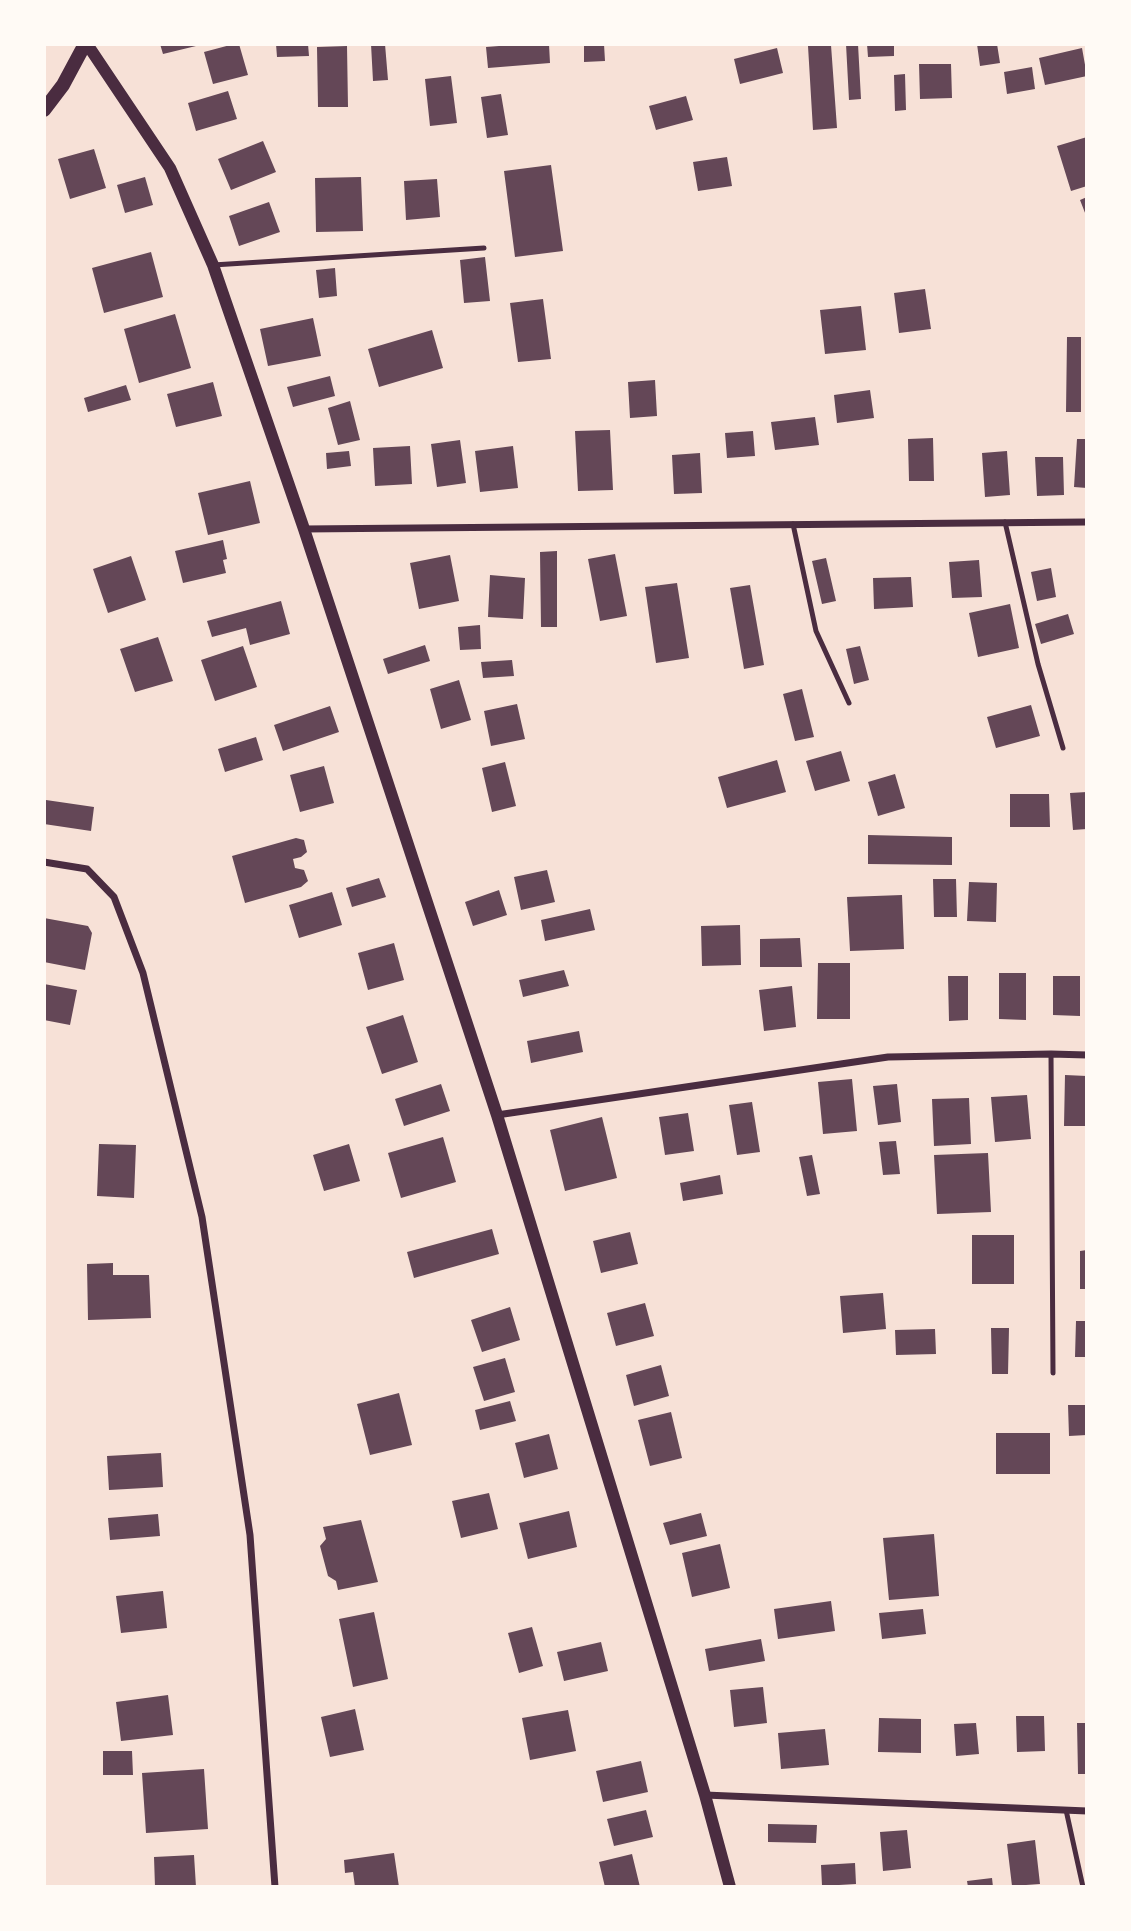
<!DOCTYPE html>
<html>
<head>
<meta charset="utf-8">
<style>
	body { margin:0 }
	#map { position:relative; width:1131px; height:1931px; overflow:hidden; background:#f7e1d7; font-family:Spectral,serif }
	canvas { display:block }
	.frame { position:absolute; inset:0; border:46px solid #fffaf5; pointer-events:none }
</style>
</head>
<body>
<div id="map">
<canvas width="1131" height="1931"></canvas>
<div class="frame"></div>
</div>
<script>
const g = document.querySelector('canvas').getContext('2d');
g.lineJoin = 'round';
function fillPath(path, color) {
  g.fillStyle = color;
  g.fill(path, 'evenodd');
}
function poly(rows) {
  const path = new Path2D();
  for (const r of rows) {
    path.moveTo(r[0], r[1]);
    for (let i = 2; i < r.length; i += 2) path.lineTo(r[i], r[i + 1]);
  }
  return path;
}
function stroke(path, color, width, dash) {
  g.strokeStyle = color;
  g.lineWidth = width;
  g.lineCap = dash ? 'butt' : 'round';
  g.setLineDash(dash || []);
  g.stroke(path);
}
const building = poly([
	[160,44,196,44,196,46,163,54],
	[234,44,239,44,248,75,213,84,204,52],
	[276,44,308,44,309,56,277,57],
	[371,44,385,44,388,80,373,81],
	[525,44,549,44,550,63,488,68,486,47],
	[584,44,604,44,605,61,584,62],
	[846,44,858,44,861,99,849,100],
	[867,44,894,44,894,56,868,57],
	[977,44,997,44,1000,63,980,66],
	[831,45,837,128,813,130,808,46],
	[347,46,348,107,318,107,317,47],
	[777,48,783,73,740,84,734,59],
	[1082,48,1087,76,1045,85,1039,58],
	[919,64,951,64,952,98,920,99],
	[1032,67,1035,89,1007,94,1004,72],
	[905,74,906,110,895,111,894,75],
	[451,76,457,123,430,126,425,79],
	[228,91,237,119,196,131,188,103],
	[501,94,508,135,487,138,481,97],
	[686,96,693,120,656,130,649,106],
	[1087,137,1087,186,1071,191,1057,146],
	[263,141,276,172,231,190,218,159],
	[94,149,106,188,70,199,58,159],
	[727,157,732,186,698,191,693,162],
	[551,165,563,251,515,257,504,171],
	[145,177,153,205,125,213,117,185],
	[361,177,363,231,316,232,315,178],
	[437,179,440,217,406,220,404,181],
	[1087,197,1087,218,1080,200],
	[269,202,280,232,239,246,229,216],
	[151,252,163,297,104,313,92,268],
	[485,257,490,301,464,303,460,260],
	[335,268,337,296,319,298,316,270],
	[925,289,931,329,899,333,894,293],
	[543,299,551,359,518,362,510,303],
	[861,306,866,350,825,354,820,310],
	[175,314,191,368,139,383,124,329],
	[313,318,321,356,268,366,260,329],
	[432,330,443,368,379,387,368,349],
	[1067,337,1081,337,1081,412,1066,412],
	[330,376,335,396,293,407,287,387],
	[655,380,657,416,630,418,628,382],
	[213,382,222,416,176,427,167,394],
	[126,385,131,400,88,412,84,398],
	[870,390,874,418,837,423,834,395],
	[350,401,360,440,338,445,328,408],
	[815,417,819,445,775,450,771,422],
	[610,430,613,490,578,491,575,431],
	[753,431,755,456,727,458,725,433],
	[933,438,934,481,909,481,908,439],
	[1077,439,1087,439,1087,488,1074,487],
	[460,440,466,483,437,487,431,444],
	[410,446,412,484,375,486,373,448],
	[513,446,518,488,480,492,475,451],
	[349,451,351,466,327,469,326,453],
	[1007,451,1010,495,985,497,982,453],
	[700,453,702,493,674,494,672,455],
	[1035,457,1063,457,1064,495,1037,496],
	[250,481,260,523,208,535,198,493],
	[223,540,227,559,223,560,226,573,183,583,175,551],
	[557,551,557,627,541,627,540,552],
	[615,554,627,616,600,621,588,559],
	[450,555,459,601,419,609,410,563],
	[131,556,146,600,108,613,93,569],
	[826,558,836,601,822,604,812,561],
	[979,560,982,597,952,598,949,562],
	[1051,568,1056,597,1037,601,1031,572],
	[490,575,525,578,523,619,488,617],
	[911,577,913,607,874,609,873,578],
	[677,583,689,658,656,663,645,587],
	[750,585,764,665,744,669,730,588],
	[281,601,290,634,250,645,246,628,212,637,207,621],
	[1010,604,1019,648,978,657,969,613],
	[1068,614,1074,634,1041,644,1035,624],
	[480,625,481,649,460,650,458,627],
	[158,637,173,681,135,692,120,649],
	[425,645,430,661,388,674,383,659],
	[243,646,257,687,215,701,201,660],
	[860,646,869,680,854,684,846,649],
	[512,660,514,676,483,678,481,662],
	[459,680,471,720,441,729,430,689],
	[802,689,814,737,795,741,783,694],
	[517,704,525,739,491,746,484,711],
	[1031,705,1040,736,996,748,987,717],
	[330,706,339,732,283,751,274,725],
	[256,737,263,760,225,772,218,749],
	[841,751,850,781,815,791,806,761],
	[777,760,786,792,727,808,718,777],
	[505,762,516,806,492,812,482,768],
	[324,766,334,803,300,812,290,775],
	[895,774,905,808,878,816,868,782],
	[1087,792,1087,829,1073,830,1070,793],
	[1010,794,1049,794,1050,827,1010,827],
	[46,800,94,807,91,831,44,824],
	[868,835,952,837,952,865,868,864],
	[296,838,304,840,307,852,301,857,293,859,295,868,304,870,308,881,301,887,245,903,232,856],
	[547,870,555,902,521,910,514,877],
	[379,878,386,897,352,907,346,888],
	[933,879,956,879,957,917,934,917],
	[969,882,997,883,996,922,967,921],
	[499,890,507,915,473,926,465,902],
	[332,892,342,925,299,938,289,905],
	[902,895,904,949,850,951,847,897],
	[590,909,595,930,545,941,541,920],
	[44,918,88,926,92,933,85,970,44,962],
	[740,925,741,965,702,966,701,926],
	[800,938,802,967,760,967,760,939],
	[394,943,404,980,368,990,358,953],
	[818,963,850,963,850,1019,817,1019],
	[564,970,569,986,523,997,519,980],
	[999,973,1026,973,1026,1020,999,1019],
	[948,976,968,976,968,1020,949,1021],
	[1053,976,1080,976,1080,1016,1053,1015],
	[44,984,77,990,70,1025,44,1020],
	[792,986,796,1027,764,1031,759,990],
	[403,1015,418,1062,382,1074,366,1027],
	[579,1031,583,1052,531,1063,527,1041],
	[1065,1075,1087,1076,1087,1126,1064,1126],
	[852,1079,857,1131,823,1134,818,1082],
	[441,1084,450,1111,404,1126,395,1099],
	[897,1084,901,1122,878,1125,873,1086],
	[1027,1095,1031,1139,995,1142,991,1097],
	[969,1098,971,1144,934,1146,932,1099],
	[752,1102,760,1152,737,1155,729,1105],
	[688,1113,694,1151,665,1155,659,1117],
	[602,1117,617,1178,565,1191,550,1130],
	[443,1137,456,1182,401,1198,388,1153],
	[896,1141,900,1174,883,1175,879,1142],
	[99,1144,136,1145,134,1198,97,1196],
	[349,1144,360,1181,324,1191,313,1155],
	[988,1153,991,1212,937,1214,934,1155],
	[812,1155,820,1194,807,1196,799,1157],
	[720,1175,723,1194,683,1201,680,1183],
	[492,1229,499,1254,414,1278,407,1252],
	[630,1232,638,1264,601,1273,593,1241],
	[972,1235,1014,1235,1014,1284,972,1284],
	[1087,1250,1087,1289,1080,1289,1080,1251],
	[113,1263,113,1275,149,1275,151,1318,88,1320,87,1264],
	[883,1293,886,1329,843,1333,840,1296],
	[645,1303,654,1336,616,1346,607,1313],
	[510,1307,520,1340,482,1352,471,1320],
	[1076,1321,1087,1321,1087,1357,1075,1357],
	[991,1328,1009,1328,1008,1374,992,1374],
	[935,1329,936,1354,896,1355,895,1330],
	[505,1358,515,1392,484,1401,473,1367],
	[661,1365,669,1396,634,1406,626,1375],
	[399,1393,412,1445,370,1455,357,1404],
	[510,1401,516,1421,480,1430,475,1410],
	[1068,1405,1087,1405,1087,1435,1069,1436],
	[671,1412,682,1458,650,1466,638,1420],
	[996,1433,1050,1433,1050,1474,996,1474],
	[549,1434,558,1469,524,1478,515,1443],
	[161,1453,163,1487,109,1490,107,1456],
	[489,1493,498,1529,461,1538,452,1501],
	[569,1511,577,1547,528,1559,519,1523],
	[701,1513,707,1536,670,1545,663,1523],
	[158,1514,160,1536,110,1540,108,1518],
	[361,1520,378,1582,338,1590,336,1581,328,1576,320,1546,326,1539,323,1527],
	[934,1534,939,1596,889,1600,883,1538],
	[720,1544,730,1588,692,1597,682,1553],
	[163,1591,167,1628,121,1633,116,1596],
	[831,1601,835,1631,778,1639,774,1609],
	[923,1609,926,1634,882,1639,879,1613],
	[374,1612,388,1679,353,1687,339,1619],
	[532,1627,543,1666,519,1673,508,1633],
	[761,1639,765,1661,709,1671,705,1649],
	[601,1642,608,1671,564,1681,557,1652],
	[763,1687,767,1723,734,1727,730,1690],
	[168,1695,173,1735,121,1741,116,1702],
	[355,1709,364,1750,330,1757,321,1717],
	[568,1710,576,1751,530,1760,522,1718],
	[1016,1716,1044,1716,1045,1751,1017,1752],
	[879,1718,921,1719,921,1753,878,1752],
	[976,1723,979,1754,956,1756,954,1724],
	[1077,1723,1087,1723,1087,1774,1078,1774],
	[825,1729,829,1765,781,1769,778,1733],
	[103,1751,132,1751,133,1775,103,1775],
	[641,1761,648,1792,603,1802,596,1771],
	[204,1769,208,1829,146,1833,142,1773],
	[646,1810,653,1837,614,1846,607,1819],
	[768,1824,817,1825,816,1843,768,1842],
	[907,1830,911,1868,883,1871,880,1832],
	[1035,1840,1040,1884,1012,1886,1007,1844],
	[394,1853,399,1887,355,1887,353,1872,345,1873,344,1860],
	[632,1854,640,1887,605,1887,599,1862],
	[194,1855,196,1887,155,1887,154,1857],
	[855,1863,856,1884,822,1886,821,1865],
	[992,1878,993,1887,968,1887,967,1881]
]);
const service = poly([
	[213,265,484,248],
	[1005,522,1038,664,1063,748],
	[793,524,816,631,849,703],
	[1051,1054,1053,1373],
	[1066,1810,1083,1887]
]);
const minor = poly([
	[304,529,1087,522],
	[44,862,87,869,114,897,143,973,202,1217,250,1535,275,1887],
	[497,1115,888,1057,1051,1054,1087,1055],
	[705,1795,1087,1811]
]);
const tertiary = poly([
	[87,44,170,168,213,265,304,529,497,1115,705,1795,730,1887]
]);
const secondary = poly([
	[44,110,63,85,85,44]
]);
fillPath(building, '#644757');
stroke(service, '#4a2c40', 5);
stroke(minor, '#4a2c40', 7);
stroke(tertiary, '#4a2c40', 12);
stroke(secondary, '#4a2c40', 14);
</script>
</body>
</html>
